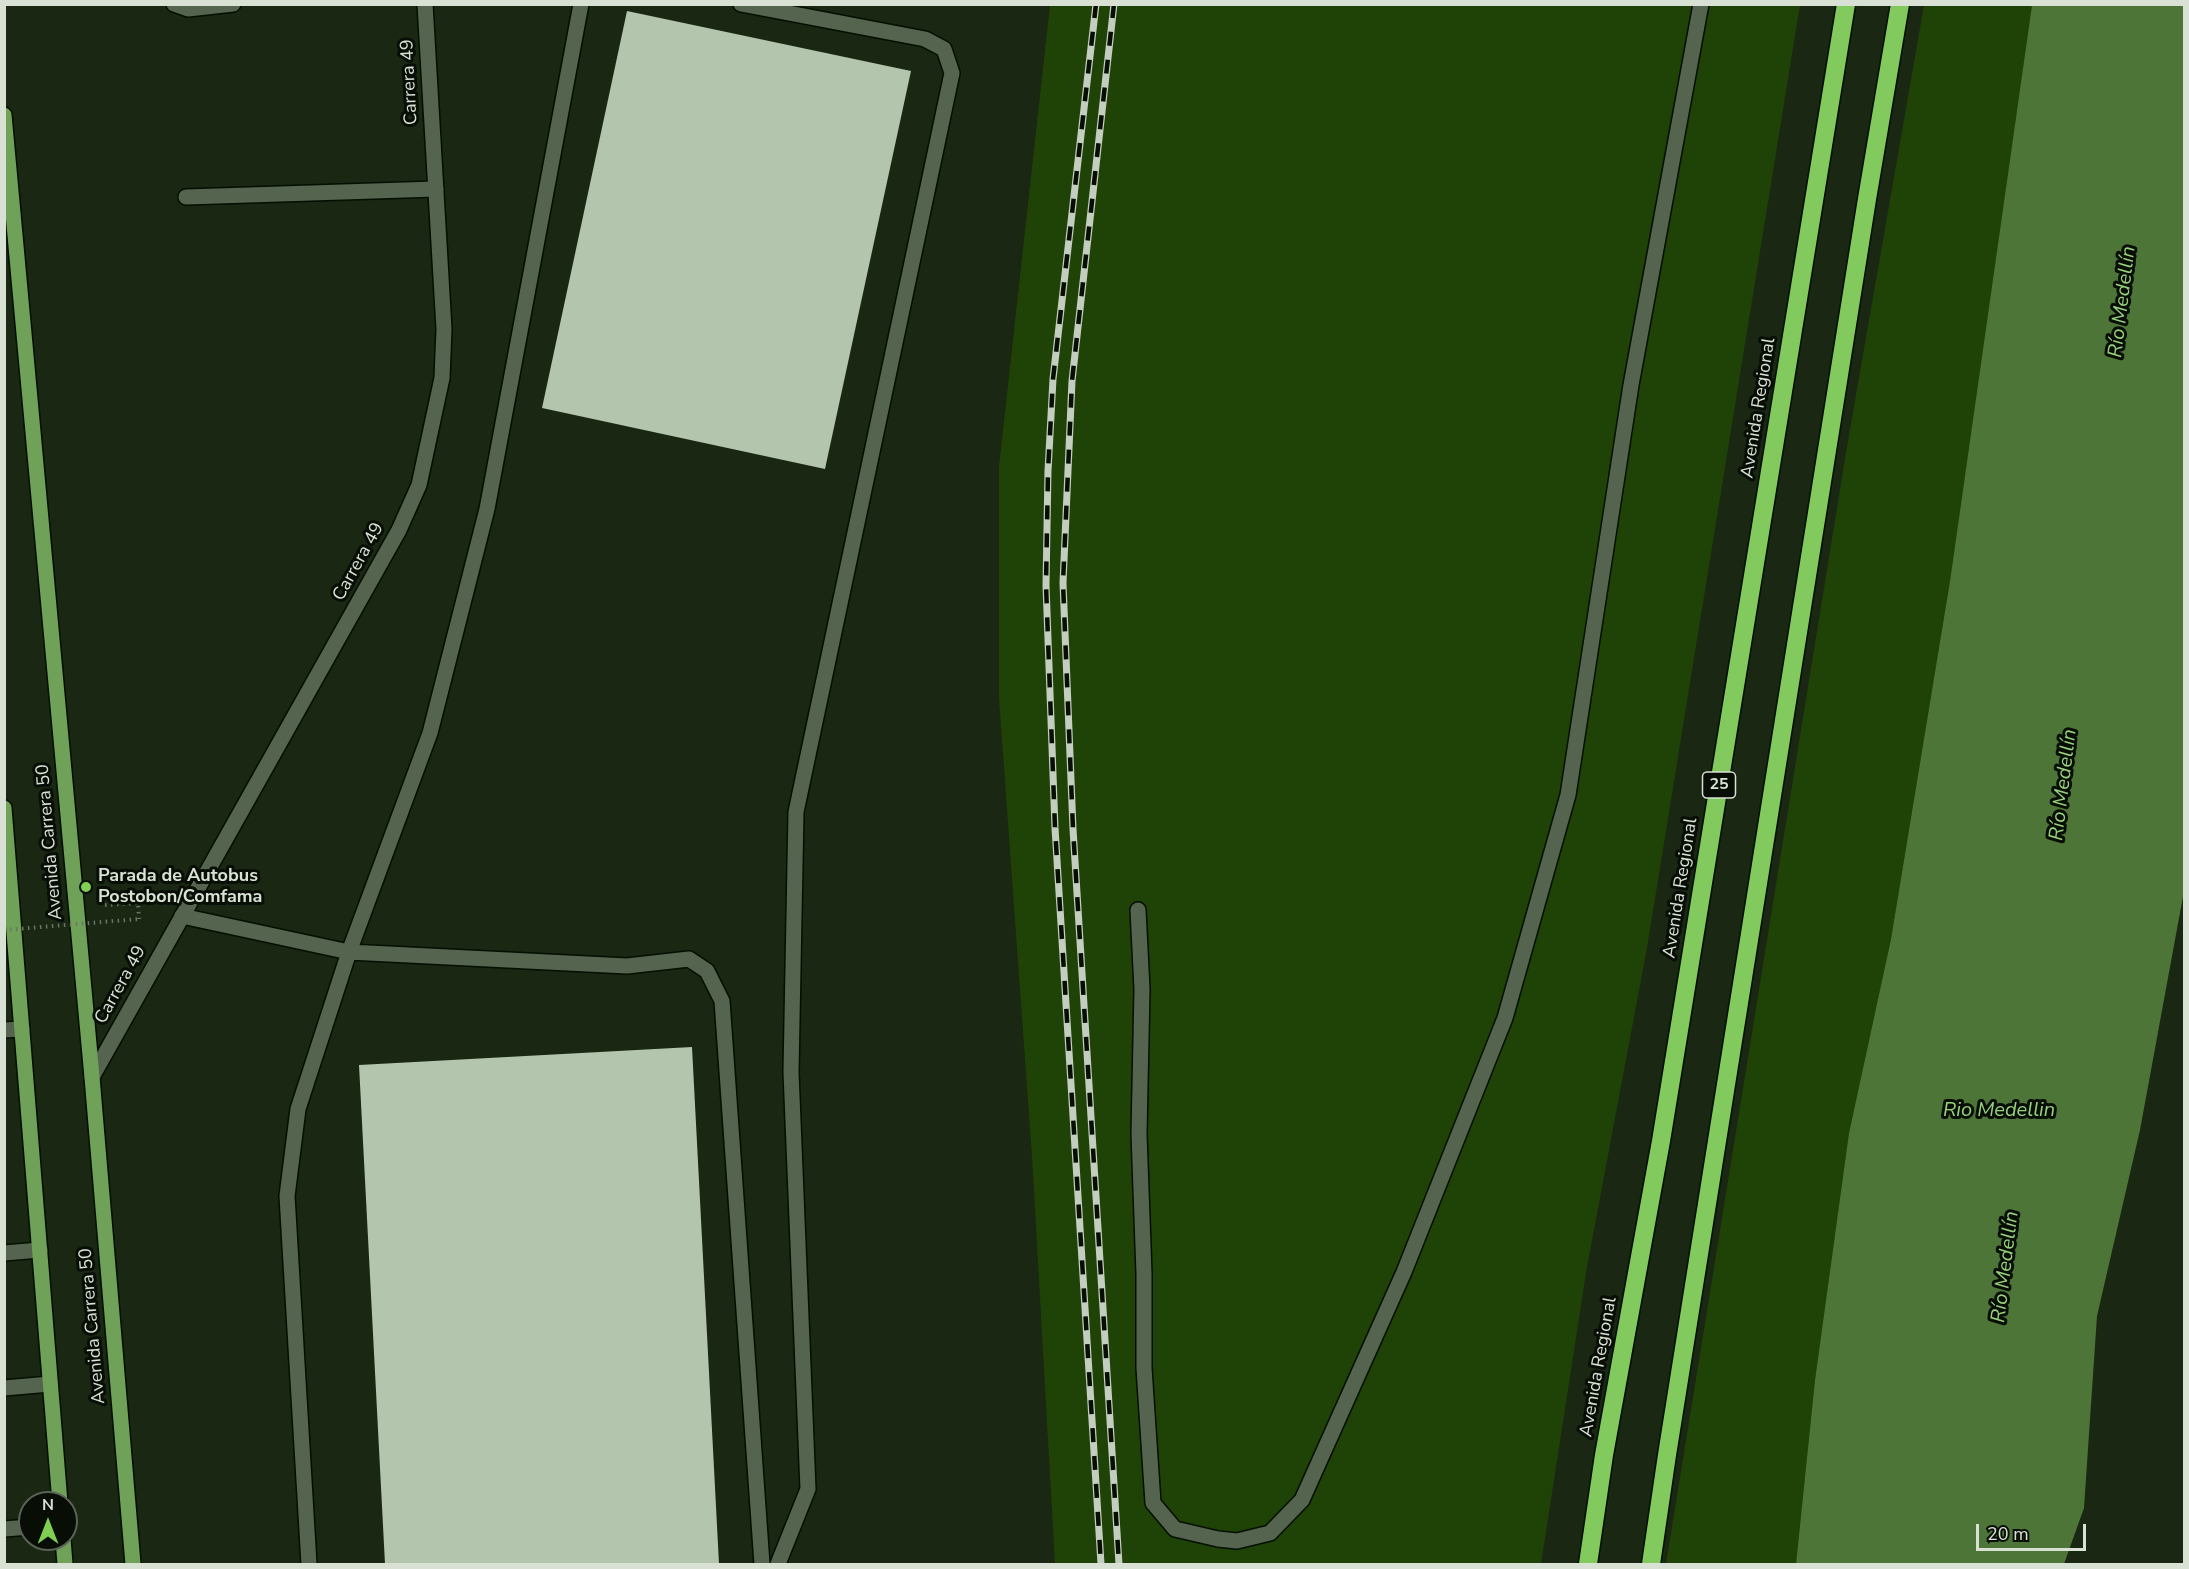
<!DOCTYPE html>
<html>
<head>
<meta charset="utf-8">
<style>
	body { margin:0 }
	#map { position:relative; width:2189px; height:1569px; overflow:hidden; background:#192713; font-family:"Nunito Sans",sans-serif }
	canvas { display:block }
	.frame { position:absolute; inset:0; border:6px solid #d8e1d4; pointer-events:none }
	.north { position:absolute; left:18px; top:1491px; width:60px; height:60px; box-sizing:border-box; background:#080e06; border:2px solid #5b6258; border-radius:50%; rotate:0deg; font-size:16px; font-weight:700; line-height:24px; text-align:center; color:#d8e1d4 }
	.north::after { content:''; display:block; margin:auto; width:21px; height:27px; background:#7fd052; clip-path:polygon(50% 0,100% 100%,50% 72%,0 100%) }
	.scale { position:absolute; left:1976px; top:1524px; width:110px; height:27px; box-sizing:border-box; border:3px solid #d8e1d4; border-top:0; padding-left:8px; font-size:18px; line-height:21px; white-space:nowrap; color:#d8e1d4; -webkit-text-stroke:4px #080e06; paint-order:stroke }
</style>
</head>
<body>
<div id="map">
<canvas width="2189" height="1569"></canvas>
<div class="frame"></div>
<div class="north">N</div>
<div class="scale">20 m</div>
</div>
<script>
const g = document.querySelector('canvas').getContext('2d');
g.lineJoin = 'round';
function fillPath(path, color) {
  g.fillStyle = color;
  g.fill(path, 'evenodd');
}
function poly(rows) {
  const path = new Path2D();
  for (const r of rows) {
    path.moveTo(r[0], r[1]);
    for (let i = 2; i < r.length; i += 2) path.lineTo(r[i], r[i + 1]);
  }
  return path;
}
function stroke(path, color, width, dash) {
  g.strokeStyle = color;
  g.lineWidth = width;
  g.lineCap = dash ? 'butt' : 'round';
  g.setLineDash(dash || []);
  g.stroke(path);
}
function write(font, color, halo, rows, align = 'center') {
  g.font = font + ' "Nunito Sans",sans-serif';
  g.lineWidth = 6;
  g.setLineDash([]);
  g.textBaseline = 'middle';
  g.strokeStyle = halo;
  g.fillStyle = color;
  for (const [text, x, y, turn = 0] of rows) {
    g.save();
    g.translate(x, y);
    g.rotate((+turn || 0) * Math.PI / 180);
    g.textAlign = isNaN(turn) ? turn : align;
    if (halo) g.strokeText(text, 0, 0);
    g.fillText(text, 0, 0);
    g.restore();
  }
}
const green = poly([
	[1050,5,1800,5,1647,948,1587,1267,1541,1564,1055,1564,1032,1156,999,698,999,466],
	[1924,5,2032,5,1950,581,1891,939,1849,1133,1815,1380,1796,1564,1666,1564,1846,452]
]);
const water = poly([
	[2032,5,2184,5,2184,891,2140,1130,2097,1316,2084,1508,2064,1564,1796,1564,1815,1380,1849,1133,1891,939,1950,581]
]);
const building = poly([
	[627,11,911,71,825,469,542,408],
	[692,1047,719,1564,385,1564,359,1065]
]);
const path = poly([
	[105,905,138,903,139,919]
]);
const lane = poly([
	[174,4,188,9,233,4],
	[741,4,925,39,944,49,952,73,796,812,791,1072,808,1489,778,1564],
	[186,197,436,189],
	[1138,910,1142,989,1139,1134,1144,1274,1144,1368,1153,1503,1175,1529,1218,1539,1237,1541,1270,1533,1302,1500,1404,1272,1505,1018,1568,795,1631,385,1701,4],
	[182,916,349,952,627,966,689,959,707,971,722,1001,762,1564],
	[4,1388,50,1384],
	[309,1564,287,1196,298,1109,349,952,430,733,487,509,581,4]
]);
const street = poly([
	[92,1077,399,530,419,485,442,378,444,329,425,4],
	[4,1253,40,1250],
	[4,1529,30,1527]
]);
const secondary = poly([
	[4,1030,22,1029]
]);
const primary = poly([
	[4,115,92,1077,133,1564],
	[4,808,60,1503],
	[63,1539,65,1564]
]);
const highway = poly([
	[1588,1564,1604,1455,1661,1141,1846,4],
	[1651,1564,1667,1455,1867,199,1900,4]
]);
const rail = poly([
	[1096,4,1053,379,1048,471,1046,585,1055,828,1101,1564],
	[1114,4,1072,381,1063,583,1073,829,1119,1564]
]);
const pathBridge = poly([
	[4,930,139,919]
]);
const markers = [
	[86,887,6,"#7fd052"]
];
const shields = [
	[1719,785,33]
];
const shieldNames = [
	["25",1719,785]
];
const streetNames = [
	["Carrera 49",410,82,-93],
	["Avenida Regional",1759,408,-81],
	["Carrera 49",359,562,-61],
	["Avenida Carrera 50",50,842,-95],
	["Avenida Regional",1681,888,-81],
	["Carrera 49",121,985,-61],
	["Avenida Carrera 50",93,1326,-95],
	["Avenida Regional",1599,1367,-80]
];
const poiNames = [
	["Parada de Autobus",98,877],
	["Postobon/Comfama",98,898]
];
const waterNames = [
	["Río Medellín",2123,302,-83],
	["Río Medellín",2064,785,-83],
	["Rio Medellin",1999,1111],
	["Río Medellín",2006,1267,-83]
];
fillPath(green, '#1f4306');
fillPath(water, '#4c7537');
fillPath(building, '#b3c5ac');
stroke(lane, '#050f01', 18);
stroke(street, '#050f01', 18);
stroke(secondary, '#050f01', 18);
stroke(primary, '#050f01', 18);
stroke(highway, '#050f01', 21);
stroke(path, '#6a7665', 4, [1.5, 4.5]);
stroke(lane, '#54644e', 15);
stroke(street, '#54644e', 15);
stroke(secondary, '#54644e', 15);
stroke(primary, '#70a158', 15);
stroke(highway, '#82ca5e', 18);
stroke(rail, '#c4cec0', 7);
stroke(rail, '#080e06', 4.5, [14]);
stroke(pathBridge, '#6a7665', 4, [1.5, 4.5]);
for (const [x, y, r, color] of markers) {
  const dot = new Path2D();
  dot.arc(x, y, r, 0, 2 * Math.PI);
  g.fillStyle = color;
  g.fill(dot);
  stroke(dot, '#080e06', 2);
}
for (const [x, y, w] of shields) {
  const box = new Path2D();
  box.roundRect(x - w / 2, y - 13, w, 26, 4.5);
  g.fillStyle = '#080e06';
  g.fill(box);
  stroke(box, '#d8e1d4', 1.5);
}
write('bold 16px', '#d8e1d4', null, shieldNames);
write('18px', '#d8e1d4', '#080e06', streetNames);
write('bold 18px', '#d8e1d4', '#080e06', poiNames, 'left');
write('italic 20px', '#97d27b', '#080e06', waterNames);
</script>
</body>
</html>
